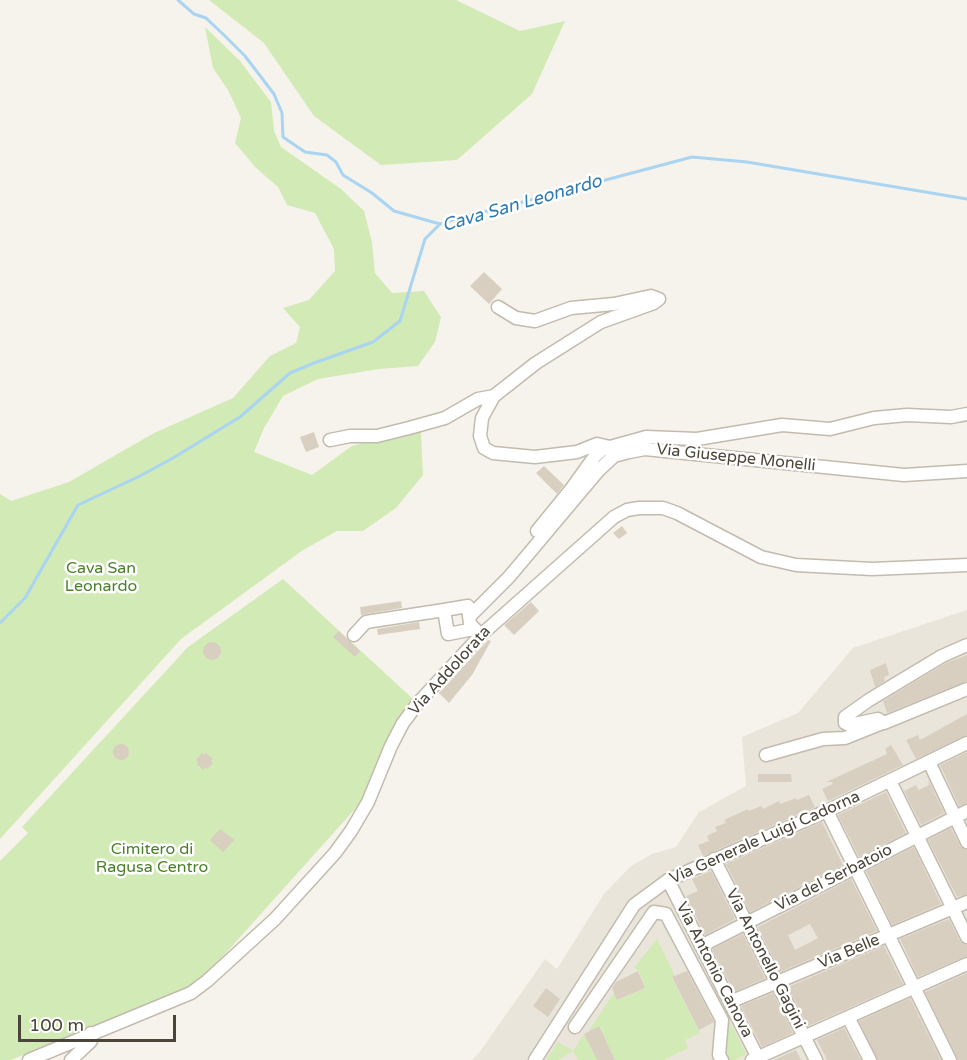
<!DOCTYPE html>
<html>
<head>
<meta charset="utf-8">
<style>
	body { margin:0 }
	#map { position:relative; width:967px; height:1060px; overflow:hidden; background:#f6f3ec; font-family:"Varela Round",sans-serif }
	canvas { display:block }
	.scale { position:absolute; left:18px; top:1015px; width:158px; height:27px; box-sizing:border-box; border:3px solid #4b4439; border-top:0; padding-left:8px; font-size:18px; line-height:21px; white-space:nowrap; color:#4b4439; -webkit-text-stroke:4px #fff; paint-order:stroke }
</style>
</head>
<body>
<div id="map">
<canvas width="967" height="1060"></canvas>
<div class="scale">100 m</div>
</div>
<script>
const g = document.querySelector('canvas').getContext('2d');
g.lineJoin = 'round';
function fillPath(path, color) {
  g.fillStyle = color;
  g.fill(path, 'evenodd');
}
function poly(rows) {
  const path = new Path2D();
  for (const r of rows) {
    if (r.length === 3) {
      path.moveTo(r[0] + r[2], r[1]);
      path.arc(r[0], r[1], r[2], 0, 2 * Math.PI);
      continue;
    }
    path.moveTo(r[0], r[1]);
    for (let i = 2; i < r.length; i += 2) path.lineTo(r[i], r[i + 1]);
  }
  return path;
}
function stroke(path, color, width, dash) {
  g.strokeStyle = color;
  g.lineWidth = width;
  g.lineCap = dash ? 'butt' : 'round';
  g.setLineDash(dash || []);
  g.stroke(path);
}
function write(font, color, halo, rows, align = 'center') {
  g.font = font + ' "Varela Round",sans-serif';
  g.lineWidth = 5;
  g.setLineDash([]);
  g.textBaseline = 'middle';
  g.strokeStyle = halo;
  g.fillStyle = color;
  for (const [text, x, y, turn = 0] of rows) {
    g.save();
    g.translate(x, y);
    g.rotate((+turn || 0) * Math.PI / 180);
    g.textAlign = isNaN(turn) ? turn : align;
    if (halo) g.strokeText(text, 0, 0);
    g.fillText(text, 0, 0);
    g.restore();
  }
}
const residential = poly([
	[967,610,967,1060,472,1060,479,1053,545,959,557,969,604,894,631,866,652,854,676,847,699,812,746,786,742,737,798,713,853,648]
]);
const green = poly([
	[209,0,456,0,520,31,565,21,532,94,457,160,381,165,314,116,264,43],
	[205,27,240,61,271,102,274,131,281,147,341,189,364,211,372,242,375,273,392,293,424,291,441,317,435,342,418,366,379,369,318,379,283,396,264,428,254,452,312,475,352,446,388,436,421,432,423,475,396,508,363,531,337,531,303,550,181,639,0,839,0,494,11,501,69,482,154,433,233,398,270,356,296,343,300,327,283,308,309,300,335,271,334,249,315,213,287,205,278,187,256,168,235,143,241,118,228,90,213,68],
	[283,579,413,699,363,800,198,984,11,1060,0,1060,0,861,28,833,22,827,188,647],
	[657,939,675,976,672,978,700,1033,685,1040,688,1048,664,1060,615,1060,599,1026,588,1032,614,993,618,1000,645,988,639,971,634,968],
	[729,1020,746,1054,735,1060,725,1060],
	[584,1034,597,1060,578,1060,573,1051,558,1060,546,1060,558,1042,573,1051]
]);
const stream = poly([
	[178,0,194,14,206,18,225,36,245,56,274,94,282,113,283,137,305,152,327,155,336,162,343,175,372,193,394,211,440,224],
	[0,623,25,598,78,505,140,476,173,458,240,417,290,373,314,363,373,342,400,321,425,239,440,224,477,212,489,211,692,157,747,162,967,199]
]);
const building = poly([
	[484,272,502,289,489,304,470,286],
	[314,432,319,447,306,452,300,437],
	[544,466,564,485,557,494,536,473],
	[622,526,627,533,619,539,613,533],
	[401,601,402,608,361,615,360,607],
	[531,602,539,611,514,635,504,625],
	[419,622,420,629,378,635,377,629],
	[339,631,360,651,355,657,333,637],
	[488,640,491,641,472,675,449,703,439,693],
	[212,651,9],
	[967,655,967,681,887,713,883,701,946,663],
	[886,663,889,675,884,677,885,681,875,687,870,670],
	[967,714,967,735,916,759,906,740,918,735,920,740],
	[121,752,8],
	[891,745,903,765,828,801,822,789,833,784,832,782,826,782,887,754,885,749],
	[967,752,967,803,959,806,940,765],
	[202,753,204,755,206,753,213,759,211,761,213,763,207,769,205,767,203,770,197,764,198,762,196,760],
	[758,774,791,774,792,782,758,782],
	[928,779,944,813,921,825,904,791,916,785,919,790,929,785],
	[886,792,906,833,859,857,838,815],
	[809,795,815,807,703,856,698,845,709,841,707,836,717,831,715,827,726,823,724,820,748,809,749,811,761,806,763,809,779,801,780,804,796,798,797,800],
	[822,822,843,865,750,912,726,864],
	[951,828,960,846,967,850,967,894,957,897,928,840],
	[220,829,234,840,223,852,210,840],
	[914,847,941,904,892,925,866,871],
	[711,871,735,919,705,935,686,896,698,891,692,879],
	[851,879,877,931,780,972,758,927],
	[810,924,818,938,795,950,788,935],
	[949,919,960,941,967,945,967,956,918,977,900,939],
	[743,934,765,978,734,992,712,949],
	[884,946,903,984,808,1026,788,987],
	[638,971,645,988,617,1000,612,988,616,982],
	[687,971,714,1022,699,1030,672,977],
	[967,973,967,1060,958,1060,925,992],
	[546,988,560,999,548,1017,533,1006],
	[773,993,793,1033,762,1047,741,1006],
	[910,998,941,1060,878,1060,859,1021],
	[599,1026,615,1060,597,1060,584,1034],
	[844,1028,861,1060,827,1060,817,1040],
	[796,1050,801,1060,774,1060]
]);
const minor = poly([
	[498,307,516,318,535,321,571,308,614,304,651,296,659,299,654,303,601,322,536,363,494,396,482,418,480,436,484,448,493,453,535,457,577,452,597,444,610,447],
	[330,440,350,436,377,436,409,428,445,418,478,399,494,396],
	[537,531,572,488,595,456,602,450,610,447,646,437,697,439,782,425,830,429,874,418,907,415,951,417,967,414],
	[469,617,509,577,599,470,614,456,629,452,645,449,904,475,967,471],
	[474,629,448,634,444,610,468,606,470,624,481,635],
	[354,635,366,622,444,610],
	[967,645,942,656,869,700,845,717,845,723,849,725,878,719,884,723,967,689],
	[766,755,823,739,845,738,880,724],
	[929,762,967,842],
	[890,781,967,937],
	[827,811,950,1060],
	[714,859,816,1060],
	[668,880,759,1060],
	[701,946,967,811],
	[730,1002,967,902],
	[848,1017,870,1060],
	[575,1027,654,912,666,914,722,1020,719,1055,722,1060],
	[29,1060,191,993,207,981,275,919,335,853,351,831,368,802,391,746,403,723,418,703,481,635,614,517,627,510,639,508,663,508,677,513,761,557,796,565,872,569,967,565],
	[71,1060,91,1041,91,1033],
	[535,1060,634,905,668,880,827,811,967,743],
	[752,1060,967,964]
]);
const streetNames = [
	["Via Giuseppe Monelli",736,458,6],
	["Via Addolorata",450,671,-48],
	["Via Generale Luigi Cadorna",765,838,-24],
	["Via del Serbatoio",834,878,-27],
	["Via Belle",849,952,-23],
	["Via Antonello Gagini",765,959,63],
	["Via Antonio Canova",714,970,63]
];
const parkNames = [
	["Cava San",101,569],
	["Leonardo",101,587],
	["Cimitero di",152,850],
	["Ragusa Centro",152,868]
];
const waterNames = [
	["Cava San Leonardo",522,204,-16]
];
fillPath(residential, '#eae5da');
fillPath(green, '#d2eab5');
stroke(stream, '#a9d4f2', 3);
fillPath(building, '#d8cfc1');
stroke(minor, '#c2bbae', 15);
stroke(minor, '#fff', 12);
write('16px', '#4b4439', '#fff', streetNames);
write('16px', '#4a7f2a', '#fff', parkNames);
write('italic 18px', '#2e7ab2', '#fff', waterNames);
</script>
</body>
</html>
